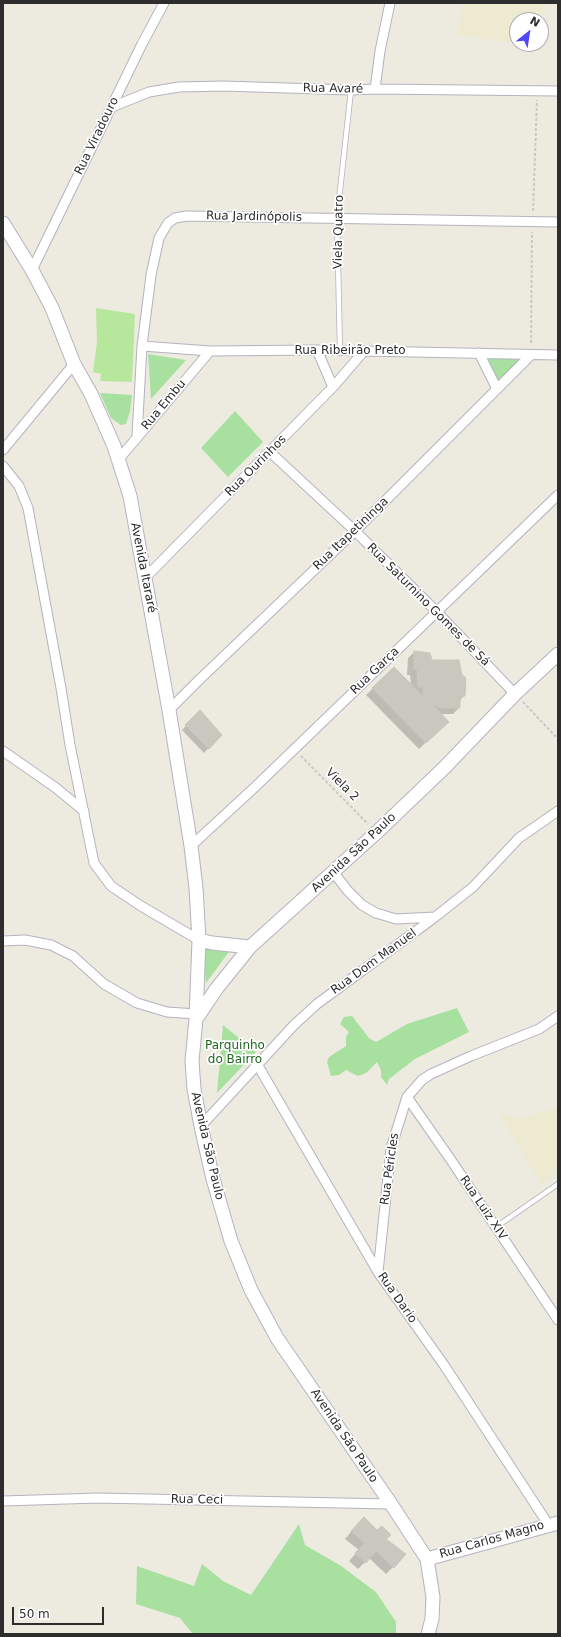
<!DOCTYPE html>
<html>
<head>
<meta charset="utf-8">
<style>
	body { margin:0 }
	#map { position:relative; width:561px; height:1637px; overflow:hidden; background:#edeae0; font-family:"DejaVu Sans",sans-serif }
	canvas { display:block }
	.frame { position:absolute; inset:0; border:4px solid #2d2d2d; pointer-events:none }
	.north { position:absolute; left:509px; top:12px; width:40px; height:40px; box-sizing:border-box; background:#fff; border:1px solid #ababab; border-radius:50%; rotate:30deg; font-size:11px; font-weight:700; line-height:16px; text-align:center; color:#2d2d2d }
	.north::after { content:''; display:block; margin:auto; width:14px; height:18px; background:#4f4af0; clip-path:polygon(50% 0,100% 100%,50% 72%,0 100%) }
	.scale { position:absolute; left:12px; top:1607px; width:92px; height:18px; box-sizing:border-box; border:2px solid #2d2d2d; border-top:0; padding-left:5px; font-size:12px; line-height:14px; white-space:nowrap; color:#2d2d2d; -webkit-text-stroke:3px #fff; paint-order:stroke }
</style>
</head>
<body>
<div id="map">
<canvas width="561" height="1637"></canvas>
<div class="frame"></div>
<div class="north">N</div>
<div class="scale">50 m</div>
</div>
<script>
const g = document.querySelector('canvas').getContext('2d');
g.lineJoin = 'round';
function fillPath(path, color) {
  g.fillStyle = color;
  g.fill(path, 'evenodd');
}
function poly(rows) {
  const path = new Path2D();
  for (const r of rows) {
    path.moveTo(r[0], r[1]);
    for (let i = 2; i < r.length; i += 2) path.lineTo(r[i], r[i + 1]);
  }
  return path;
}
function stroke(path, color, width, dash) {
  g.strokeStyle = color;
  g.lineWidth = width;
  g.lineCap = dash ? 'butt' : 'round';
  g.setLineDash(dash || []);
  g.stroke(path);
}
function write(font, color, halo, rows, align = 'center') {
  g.font = font + ' "DejaVu Sans",sans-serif';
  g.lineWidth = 3.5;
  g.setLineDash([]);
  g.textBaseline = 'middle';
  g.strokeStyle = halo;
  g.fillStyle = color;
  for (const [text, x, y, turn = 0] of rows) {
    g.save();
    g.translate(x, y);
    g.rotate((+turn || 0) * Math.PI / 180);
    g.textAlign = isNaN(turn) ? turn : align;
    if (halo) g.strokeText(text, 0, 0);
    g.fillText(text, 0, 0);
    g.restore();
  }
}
const education = poly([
	[463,3,543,3,540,20,517,20,517,44,535,44,534,47,457,34],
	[558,1107,558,1173,541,1184,499,1113,518,1119]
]);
const green = poly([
	[148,354,186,360,151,399],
	[483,355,524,357,497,386],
	[100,393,132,395,130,411,126,424,121,425,111,418],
	[235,411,263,442,228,477,201,448],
	[203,948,231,949,206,983],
	[457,1008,469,1032,415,1059,389,1079,387,1085,381,1077,381,1070,377,1062,366,1073,358,1076,346,1070,339,1075,331,1076,327,1062,329,1057,346,1046,346,1037,349,1032,340,1024,344,1017,352,1016,369,1038,376,1042,407,1024],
	[223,1025,256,1052,217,1093],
	[299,1524,305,1545,341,1566,376,1592,396,1622,396,1634,193,1634,180,1618,136,1604,137,1566,194,1586,202,1564,223,1581,251,1595]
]);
const pitch = poly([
	[96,308,135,314,132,382,100,381,101,374,93,372,97,342]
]);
const shadow = poly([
	[414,652,431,661,464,696,459,701,459,708,453,714,440,714,447,722,419,749,366,695,394,668,411,685,410,675,407,675,408,658],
	[200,711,221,735,204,753,182,730],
	[357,1525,385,1539,393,1567,386,1574,369,1558,358,1569,349,1561,359,1550,345,1539]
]);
const building = poly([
	[414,651,430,653,432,660,459,660,462,675,466,678,465,696,460,697,460,708,439,708,437,706,433,705,449,722,426,743,372,688,394,667,423,696,423,687,418,687,417,669,414,669,414,651],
	[200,710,222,735,209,749,185,725,200,710],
	[364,1517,377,1530,382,1526,391,1535,386,1539,406,1554,394,1568,376,1551,366,1563,355,1553,365,1543,351,1531,364,1517]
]);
const path = poly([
	[533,211,537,100],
	[531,343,532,232],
	[523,702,558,739],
	[301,756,368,824]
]);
const lane = poly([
	[340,351,337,218,351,90],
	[496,1227,558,1184]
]);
const street = poly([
	[375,89,380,51,390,3],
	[112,107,149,92,179,87,223,86,351,90,375,89,558,91],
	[32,270,142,44,164,3],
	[142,346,210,351,317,350,558,355],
	[317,350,333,387],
	[479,353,497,389],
	[137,436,142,346,151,275,159,238,168,223,175,218,187,216,558,222],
	[3,450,74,364],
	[270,452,355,531,437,612,515,694],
	[119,459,210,351],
	[3,466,19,486,28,508,61,688,70,745,94,863,111,886,141,906,199,940],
	[145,578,333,387,364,351],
	[169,710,199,680,355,531,531,355],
	[3,751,56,788,84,811],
	[191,846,255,787,558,495],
	[334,873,348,891,362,905,376,913,396,919,435,917],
	[3,941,25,940,51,945,73,956,104,984,137,1003,167,1012,196,1014],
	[257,1064,378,1272,444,1365,548,1524],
	[407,1097,451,1160,558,1320],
	[201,1126,294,1025,317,1004,435,917,473,887,519,838,558,811],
	[378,1272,391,1148,407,1097,422,1080,431,1074,471,1056,539,1029,558,1016],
	[3,1501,98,1498,391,1504]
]);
const secondary = poly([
	[3,223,32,270,52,308,74,364,91,394,114,446,130,496,169,710,191,846,196,888,199,940,196,1019,192,1061,194,1089,201,1126,213,1179,231,1241,251,1290,277,1338,391,1504,427,1559,433,1597,432,1619,428,1634],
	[199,940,212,943,250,947],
	[196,1019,217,988,250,947,376,833,445,767,515,694,558,654],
	[427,1559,558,1523]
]);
const streetNames = [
	["Rua Avaré",333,89,1],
	["Rua Viradouro",97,136,-64],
	["Rua Jardinópolis",254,217,1],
	["Viela Quatro",339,232,-89],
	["Rua Ribeirão Preto",350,351],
	["Rua Embu",164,405,-50],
	["Rua Ourinhos",256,466,-45],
	["Rua Itapetininga",351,534,-44],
	["Avenida Itararé",143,568,79],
	["Rua Saturnino Gomes de Sá",428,605,45],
	["Rua Garça",375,671,-44],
	["Viela 2",342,785,45],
	["Avenida São Paulo",354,853,-43],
	["Rua Dom Manuel",374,962,-36],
	["Avenida São Paulo",207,1146,77],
	["Rua Péricles",390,1169,-82],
	["Rua Luiz XIV",483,1208,56],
	["Rua Dario",397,1298,55],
	["Avenida São Paulo",344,1436,56],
	["Rua Ceci",197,1500,1],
	["Rua Carlos Magno",492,1540,-16]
];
const parkNames = [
	["Parquinho",235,1046],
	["do Bairro",235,1060]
];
fillPath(education, '#eeead1');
fillPath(green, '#a8e0a0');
fillPath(pitch, '#b7e79d');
fillPath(shadow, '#0003');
fillPath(building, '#c9c8be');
stroke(building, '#c9c7ba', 1);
stroke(lane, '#b4b3bf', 6);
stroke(street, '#b4b3bf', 11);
stroke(secondary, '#b4b3bf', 15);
stroke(path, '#c8c8c8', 2, [3, 2]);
stroke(lane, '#fff', 4.5);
stroke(street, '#fff', 9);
stroke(secondary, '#fff', 13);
write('12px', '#2d2d2d', '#fff', streetNames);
write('12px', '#1f6720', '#fff', parkNames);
</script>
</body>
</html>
